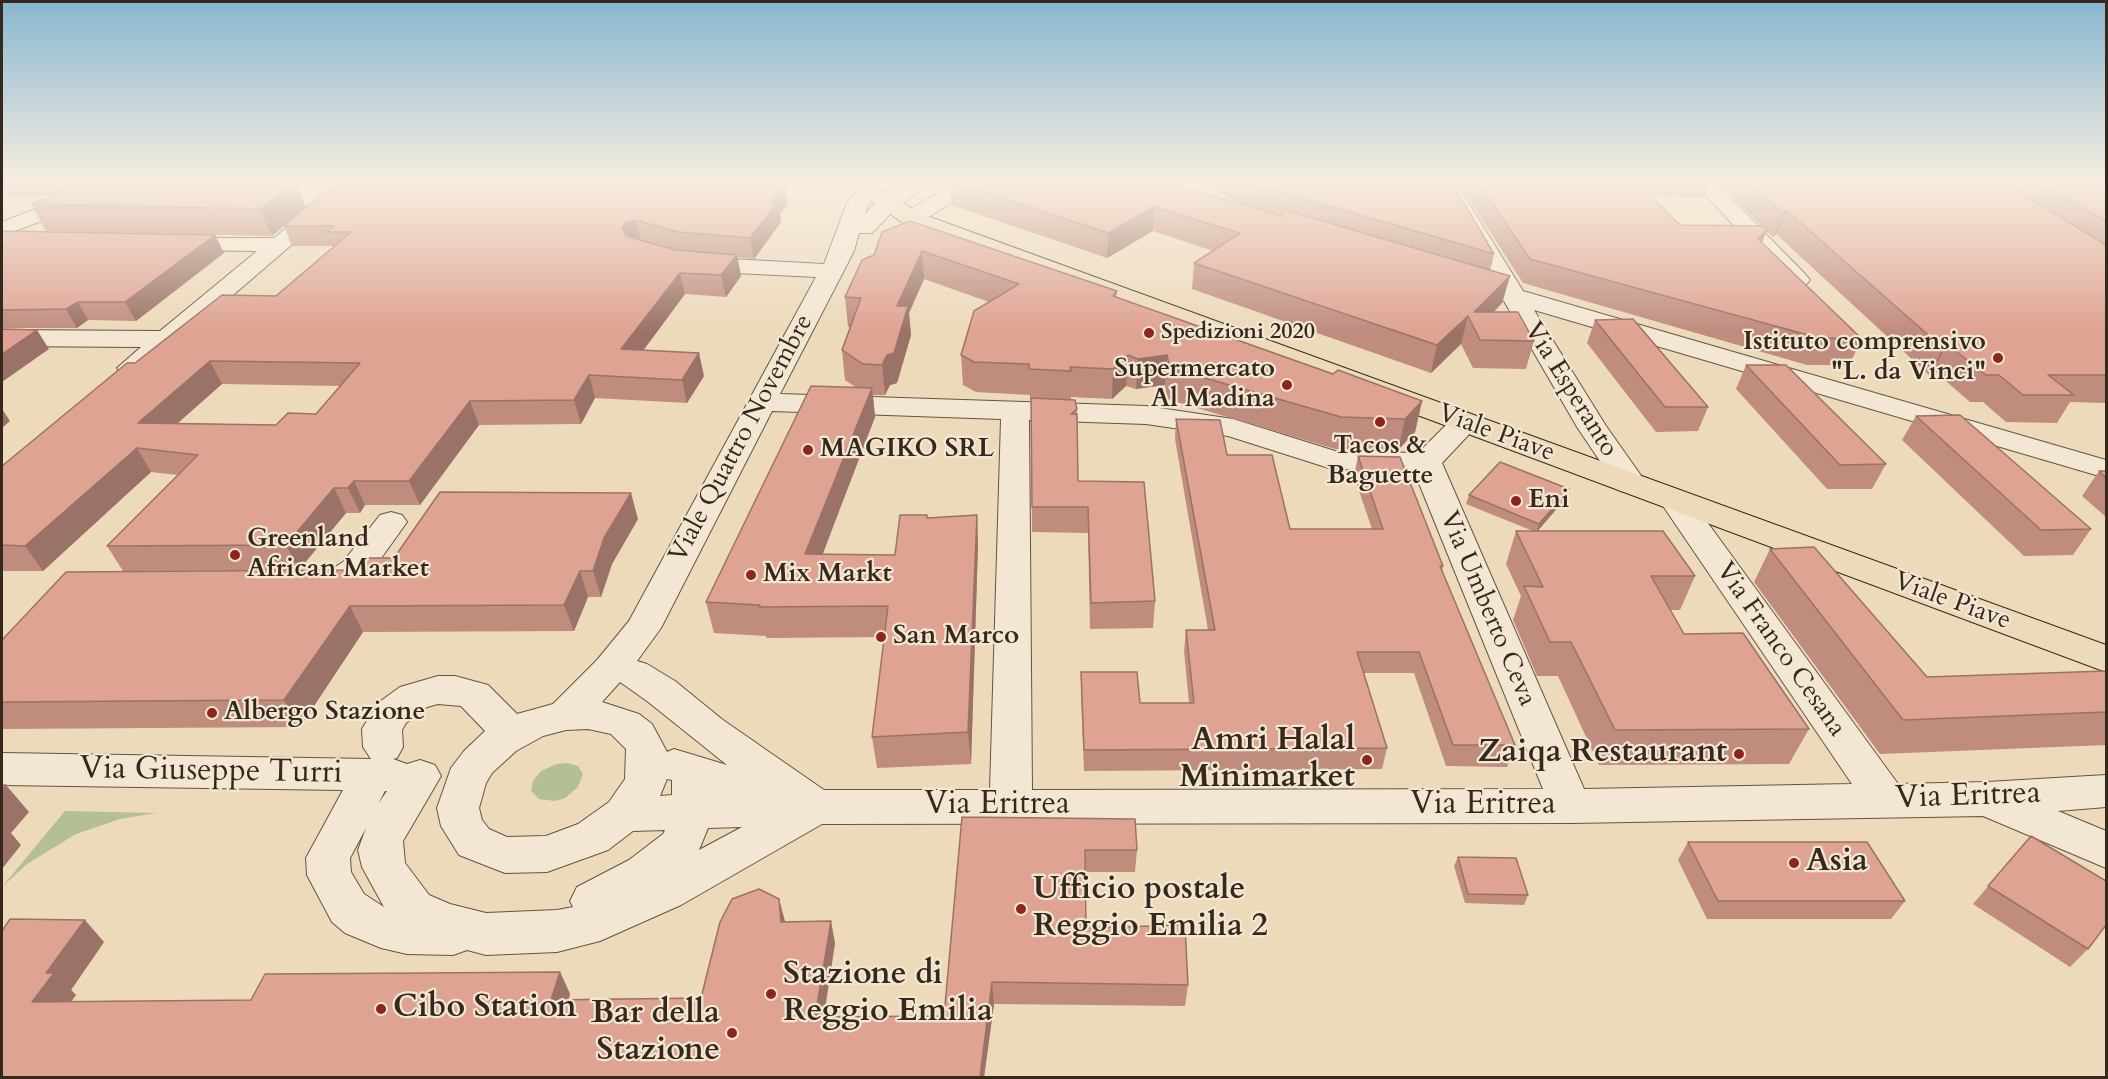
<!DOCTYPE html>
<html>
<head>
<meta charset="utf-8">
<style>
	body { margin:0 }
	#map { position:relative; width:2108px; height:1079px; overflow:hidden; background:#eddabb; font-family:Cardo,serif }
	canvas { display:block }
	.frame { position:absolute; inset:0; border:3px solid #35291d; pointer-events:none }
</style>
</head>
<body>
<div id="map">
<canvas width="2108" height="1079"></canvas>
<div class="frame"></div>
</div>
<script>
const g = document.querySelector('canvas').getContext('2d');
g.lineJoin = 'round';
function fillPath(path, color) {
  g.fillStyle = color;
  g.fill(path, 'evenodd');
}
function poly(rows) {
  const path = new Path2D();
  for (const r of rows) {
    path.moveTo(r[0], r[1]);
    for (let i = 2; i < r.length; i += 2) path.lineTo(r[i], r[i + 1]);
  }
  return path;
}
function stroke(path, color, width, dash) {
  g.strokeStyle = color;
  g.lineWidth = width;
  g.lineCap = dash ? 'butt' : 'round';
  g.setLineDash(dash || []);
  g.stroke(path);
}
function write(font, color, halo, rows, align = 'center') {
  g.font = font + ' Cardo,serif';
  g.lineWidth = 4.5;
  g.setLineDash([]);
  g.textBaseline = 'middle';
  g.strokeStyle = halo;
  g.fillStyle = color;
  for (const [text, x, y, turn = 0] of rows) {
    g.save();
    g.translate(x, y);
    g.rotate((+turn || 0) * Math.PI / 180);
    g.textAlign = isNaN(turn) ? turn : align;
    if (halo) g.strokeText(text, 0, 0);
    g.fillText(text, 0, 0);
    g.restore();
  }
}
const green = poly([
	[557,764,567,763,578,766,583,774,578,787,565,798,555,801,539,799,531,791,533,781,541,771],
	[65,811,156,813,120,819,76,834,27,864,2,887]
]);
const minor = poly([
	[108,181,138,181,135,185,2,236,2,222,108,181],
	[343,181,366,181,141,374,131,376,121,374,117,368,141,347,2,346,2,330,160,331,257,251,174,250,166,248,163,243,166,238,274,238,343,181],
	[908,181,933,181,895,209,872,233,859,233,854,251,780,394,1146,406,1233,419,1335,451,1418,453,1455,416,1465,413,1475,416,1479,422,1475,428,1442,463,1584,789,1852,784,1659,500,1664,493,1675,490,1686,493,1898,784,1987,782,2106,775,2106,807,2058,811,2106,831,2106,868,1983,816,1571,823,822,824,681,905,600,941,557,952,486,955,467,950,453,955,407,954,381,948,345,933,332,922,307,875,306,858,343,790,2,785,2,753,371,759,363,747,362,729,378,703,400,687,438,676,455,676,488,685,517,714,553,704,597,660,629,621,816,277,695,271,687,269,683,264,687,259,695,257,824,264,847,203,862,186,876,186,879,190,868,204,865,214,879,199,908,181],
	[772,411,1001,419,990,790,824,790,723,720,675,681,647,664,637,661,661,628,772,411],
	[1029,420,1146,424,1228,436,1332,469,1414,471,1543,789,1032,790,1029,420],
	[620,682,647,701,727,765,674,749,667,752,652,724,639,714,602,702,620,682],
	[438,704,461,706,485,731,464,751,451,768,437,808,441,826,459,855,505,873,547,872,608,850,633,831,665,830,663,834,629,860,577,887,570,901,573,907,557,910,486,913,450,904,429,895,405,863,403,841,441,776,435,765,420,760,407,764,393,759,397,758,403,747,402,730,406,723,427,707,438,704],
	[588,729,611,734,626,749,625,779,609,802,578,824,546,836,507,837,489,829,482,820,479,808,486,783,492,773,516,751,543,736,566,730,588,729],
	[667,779,672,780,672,795,660,796,667,779],
	[385,791,387,791,378,804,385,791],
	[742,827,699,850,708,828,742,827],
	[366,828,358,850,362,867,384,907,364,894,351,872,350,858,366,828],
	[960,181,985,181,919,223,903,223,900,218,903,213,960,181],
	[1435,181,1455,181,1523,291,2106,460,2106,478,1534,310,1606,426,1647,484,1642,491,1631,493,1620,491,1577,427,1504,301,1454,286,1451,281,1454,276,1463,274,1493,282,1435,181],
	[1692,181,1714,181,1806,275,1810,280,1806,285,1798,287,1790,285,1692,181],
	[391,512,402,515,407,522,367,578,352,588,340,591,327,594,315,591,310,583,315,575,329,571,343,562,380,515,391,512]
]);
const major = poly([
	[858,181,878,181,879,187,919,213,2106,645,2106,672,903,223,862,194,858,181]
]);
const wall = poly([
	[2,181,295,182,306,207,774,182,788,203,780,214,781,222,754,259,737,257,741,276,726,297,685,294,643,351,704,376,687,403,595,398,581,424,479,425,420,505,365,505,360,513,346,513,299,570,123,571,107,546,178,475,151,472,43,571,2,571,2,466,135,363,276,296,333,247,333,246,292,246,284,226,272,236,46,231,31,204,52,196,2,196],
	[222,384,341,386,316,414,276,425,177,423],
	[950,181,1238,203,1206,186,1205,181,1451,181,1494,254,1490,271,1510,276,1502,303,1494,312,1534,341,1526,369,1473,368,1461,344,1431,373,1192,289,1194,263,1213,251,1153,231,1107,258,951,205],
	[1457,181,1710,181,1704,198,1650,195,1680,225,1761,226,1717,181,2106,181,2106,403,2070,402,2057,423,2006,422,1983,402,1970,402,1933,370,1929,375,1776,234,1773,237,1766,231,1762,243,1862,339,1849,365,1807,365,1523,283],
	[2,231,215,235,224,253,136,321,88,320,77,328,2,328],
	[882,232,1117,291,1116,297,1333,374,1422,401,1415,432,1398,450,1335,449,1167,399,1165,385,1136,389,1126,386,1112,399,1071,397,1071,400,1077,409,1078,481,1155,601,1153,628,1090,629,1088,533,1032,532,1031,400,1030,400,1030,395,976,392,963,385,961,355,989,302,924,279,909,313,911,335,897,383,890,385,885,395,873,395,875,417,822,554,895,555,927,518,977,515,978,545,971,764,877,768,872,737,885,637,766,638,766,636,714,633,706,602,857,388,845,380,842,350,850,327,848,327,845,297,874,255],
	[1595,320,1708,407,1698,431,1656,432,1587,343],
	[1746,365,1886,464,1872,489,1827,489,1736,389],
	[1916,416,2091,529,2073,555,2024,556,1902,440],
	[1176,419,1227,455,1290,529,1372,529,1354,476,1358,456,1443,566,1442,571,1515,745,1507,767,1446,766,1414,673,1364,673,1387,748,1382,769,1084,771,1081,694,1081,672,1140,703,1189,703,1184,651,1186,630,1208,630,1175,439],
	[2099,471,2106,471,2106,517,2082,496],
	[1569,489,1566,498,1537,531,1695,576,1680,610,1670,610,1684,634,1809,729,1789,764,1599,765,1558,676,1537,676,1513,620,1521,596,1506,564,1516,531,1533,531,1466,504,1469,495],
	[638,519,612,564,601,597,588,597,574,631,363,632,300,727,2,729,2,640,354,570],
	[1770,549,1927,677,2106,671,2106,745,1880,754,1754,582],
	[962,817,1137,850,1135,872,1085,872,1086,928,1188,985,1185,1006,994,1004,984,1077,2,1077,104,942,71,990,76,995,70,1002,251,1000,560,972,570,994,569,999,701,998,785,922,835,943,824,1017,944,1016],
	[2031,836,2088,949,2070,967,1973,904],
	[1688,842,1905,901,1891,919,1707,919,1678,860],
	[1458,857,1528,895,1524,905,1465,903,1454,866]
]);
const shadedWall = poly([
	[56,181,101,181,64,196],
	[295,182,306,208,272,236,260,209],
	[785,183,788,203,780,214,781,222,754,259,750,238,772,202],
	[1154,207,1153,231,1107,258,1108,233],
	[1786,210,1776,234,1773,237,1783,214],
	[636,220,641,241,627,249,622,228,626,222],
	[1767,230,1757,254,1758,239],
	[215,235,224,253,136,321,125,302],
	[922,251,924,279,909,313,911,335,897,383,890,385,885,395,882,365,897,306],
	[737,255,741,276,726,297,721,275],
	[680,273,685,294,627,372,621,349],
	[1510,276,1502,303,1475,330,1474,312],
	[78,302,88,320,77,328,66,309],
	[1468,316,1461,344,1431,373,1437,345],
	[37,330,49,349,2,382,2,354],
	[1947,344,1933,370,1929,375,1943,348],
	[699,353,704,376,687,403,682,380],
	[1128,355,1126,386,1112,399,1113,369],
	[1167,355,1165,385,1136,389,1138,359],
	[210,361,222,384,151,447,138,423],
	[589,375,595,398,581,424,574,400],
	[872,388,875,417,811,585,805,554],
	[470,401,479,425,420,505,409,481],
	[1422,401,1415,432,1398,450,1405,419],
	[2,409,10,421,2,428],
	[137,448,151,472,43,571,25,546],
	[354,481,365,505,360,513,348,488],
	[334,488,346,513,299,570,286,545],
	[1569,489,1566,498,1536,533,1539,524],
	[631,493,638,519,612,564,601,597,593,571,604,538],
	[977,515,978,545,971,764,968,732],
	[580,571,588,597,574,631,564,605],
	[350,606,363,632,300,727,284,700],
	[6,785,29,812,11,833,21,845,2,869,2,790],
	[779,899,785,921,786,944,781,922],
	[85,920,104,942,71,990,76,995,54,1024,32,1002,46,973],
	[831,921,835,943,820,1039,815,1017],
	[560,972,570,994,561,1021,551,1000],
	[992,982,994,1004,984,1077,980,1077]
]);
const building = poly([
	[91,181,209,181,295,182,260,209,31,204,91,181],
	[370,181,764,181,764,182,785,183,772,202,778,202,750,238,678,232,636,220,626,222,622,228,626,236,675,250,737,255,721,275,680,273,621,349,699,353,682,380,589,375,574,400,470,401,409,481,354,481,348,488,334,488,286,545,107,546,198,455,137,448,25,546,2,545,2,466,127,363,135,363,222,295,276,296,351,232,327,232,334,226,283,226,331,187,363,187,370,181],
	[210,361,360,363,316,414,288,413,276,425,138,423,210,361],
	[950,181,1163,181,1282,216,1285,210,1510,276,1474,312,1518,312,1534,341,1480,340,1468,316,1437,345,1194,263,1240,233,1154,207,1108,233,950,181],
	[1244,181,1451,181,1494,254,1244,181],
	[1477,181,1636,181,1680,225,1763,226,1767,230,1758,239,1862,339,1819,338,1530,259,1477,181],
	[1748,181,2001,181,2106,245,2106,375,2048,375,2074,395,2023,395,1999,375,1986,375,1947,344,1943,348,1786,210,1783,214,1748,181],
	[2036,181,2106,181,2106,221,2036,181],
	[910,221,1117,291,1113,296,1333,374,1338,370,1422,401,1405,419,1341,417,1170,368,1167,355,1138,359,1128,355,1113,369,1070,367,1071,371,1029,369,1029,364,974,362,961,355,974,311,1019,284,922,251,897,306,908,306,894,353,887,355,882,365,863,364,842,350,861,298,845,297,862,260,874,255,882,232,910,221],
	[2,231,215,235,125,302,78,302,66,309,2,310,2,231],
	[1633,319,1708,407,1665,407,1595,320,1633,319],
	[2,329,37,330,2,354,2,329],
	[1746,365,1786,365,1886,464,1840,465,1746,365],
	[811,386,872,388,805,554,895,555,900,515,927,515,927,518,977,515,968,732,872,737,888,606,759,607,760,605,706,602,811,386],
	[1031,398,1075,400,1077,409,1071,414,1077,414,1078,481,1144,482,1155,601,1091,603,1088,507,1032,507,1031,398],
	[1960,415,2091,529,2041,530,1916,416,1960,415],
	[1176,419,1220,420,1227,455,1272,455,1290,529,1383,529,1358,456,1400,457,1443,566,1440,566,1515,745,1453,745,1419,652,1357,652,1387,748,1084,750,1081,672,1137,672,1140,703,1194,703,1186,630,1215,630,1176,419],
	[1500,462,1569,489,1539,524,1469,495,1500,462],
	[2099,471,2106,471,2106,478,2099,471],
	[440,492,631,493,604,538,593,571,580,571,564,605,350,606,284,700,2,702,2,640,66,572,354,570,363,558,394,558,440,492],
	[1516,531,1663,531,1695,576,1651,576,1684,634,1743,633,1809,729,1615,730,1571,642,1550,642,1524,586,1543,587,1516,531],
	[1814,547,1927,677,2106,671,2106,712,1903,720,1770,549,1814,547],
	[2,785,6,785,2,790,2,785],
	[962,817,1135,819,1137,850,1085,850,1086,928,1185,925,1188,985,992,982,980,1077,2,1077,2,931,10,919,85,920,46,973,54,973,32,1002,251,1000,265,974,423,973,560,972,551,1000,701,998,720,922,732,899,759,889,779,899,781,922,831,921,815,1017,944,1016,962,817],
	[2031,836,2106,881,2106,925,2088,949,1988,886,2031,836],
	[1688,842,1867,842,1905,901,1718,901,1688,842],
	[1458,857,1516,858,1528,895,1468,894,1458,857]
]);
const markers = [
	[1149,333,6,"#8f2418"],
	[1998,358,6,"#8f2418"],
	[1287,385,6,"#8f2418"],
	[1380,422,6,"#8f2418"],
	[808,450,6,"#8f2418"],
	[1516,501,6,"#8f2418"],
	[235,555,6,"#8f2418"],
	[751,575,6,"#8f2418"],
	[881,637,6,"#8f2418"],
	[212,713,6,"#8f2418"],
	[1739,754,6,"#8f2418"],
	[1367,760,6,"#8f2418"],
	[1794,863,6,"#8f2418"],
	[1021,909,6,"#8f2418"],
	[771,994,6,"#8f2418"],
	[381,1009,6,"#8f2418"],
	[732,1033,6,"#8f2418"]
];
const farPoinames = [
	["Spedizioni 2020",1161,333]
];
const poiNames = [
	["Istituto comprensivo",1986,343,"right"],
	["\"L. da Vinci\"",1986,373,"right"],
	["Supermercato",1275,370,"right"],
	["Al Madina",1275,400,"right"],
	["Tacos &",1380,447,"center"],
	["Baguette",1380,477,"center"],
	["MAGIKO SRL",820,450],
	["Eni",1528,501],
	["Greenland",247,540],
	["African Market",247,570],
	["Mix Markt",763,575],
	["San Marco",893,637],
	["Albergo Stazione",224,713]
];
const streetNames = [
	["Via Esperanto",1570,390,58],
	["Viale Piave",1496,434,20],
	["Viale Quattro Novembre",742,439,-62],
	["Viale Piave",1952,602,20],
	["Via Umberto Ceva",1487,609,67],
	["Via Franco Cesana",1780,650,55]
];
const nearPoinames = [
	["Amri Halal",1355,742,"right"],
	["Minimarket",1355,779,"right"],
	["Zaiqa Restaurant",1727,754,"right"],
	["Asia",1806,863],
	["Ufficio postale",1033,891],
	["Reggio Emilia 2",1033,928],
	["Stazione di",783,976],
	["Reggio Emilia",783,1013],
	["Cibo Station",393,1009],
	["Bar della",720,1015,"right"],
	["Stazione",720,1052,"right"]
];
const nearStreetnames = [
	["Via Giuseppe Turri",211,772,1],
	["Via Eritrea",1968,797,-2],
	["Via Eritrea",997,806],
	["Via Eritrea",1483,806]
];
fillPath(green, '#b4c093');
stroke(minor, '#635544', 2);
stroke(major, '#35291d', 2);
fillPath(minor, '#f3e7d3');
fillPath(major, '#eddabb');
fillPath(wall, '#bf8c7e');
fillPath(shadedWall, '#9b7267');
fillPath(building, '#dea393');
stroke(building, '#9b7267', 1.5);
const sky = g.createLinearGradient(0, 0, 0, 332);
sky.addColorStop(0, '#88b7d0');
sky.addColorStop(0.55, '#f7eee0');
sky.addColorStop(1, '#f7eee000');
g.fillStyle = sky;
g.fillRect(0, 0, 2108, 332);
for (const [x, y, r, color] of markers) {
  const dot = new Path2D();
  dot.arc(x, y, r, 0, 2 * Math.PI);
  g.fillStyle = color;
  g.fill(dot);
  stroke(dot, '#f3e7d3', 2);
}
write('bold 22px', '#35291d', '#f3e7d3', farPoinames, 'left');
write('bold 26px', '#35291d', '#f3e7d3', poiNames, 'left');
write('26px', '#35291d', '#f3e7d3', streetNames);
write('bold 32px', '#35291d', '#f3e7d3', nearPoinames, 'left');
write('32px', '#35291d', '#f3e7d3', nearStreetnames);
</script>
</body>
</html>
